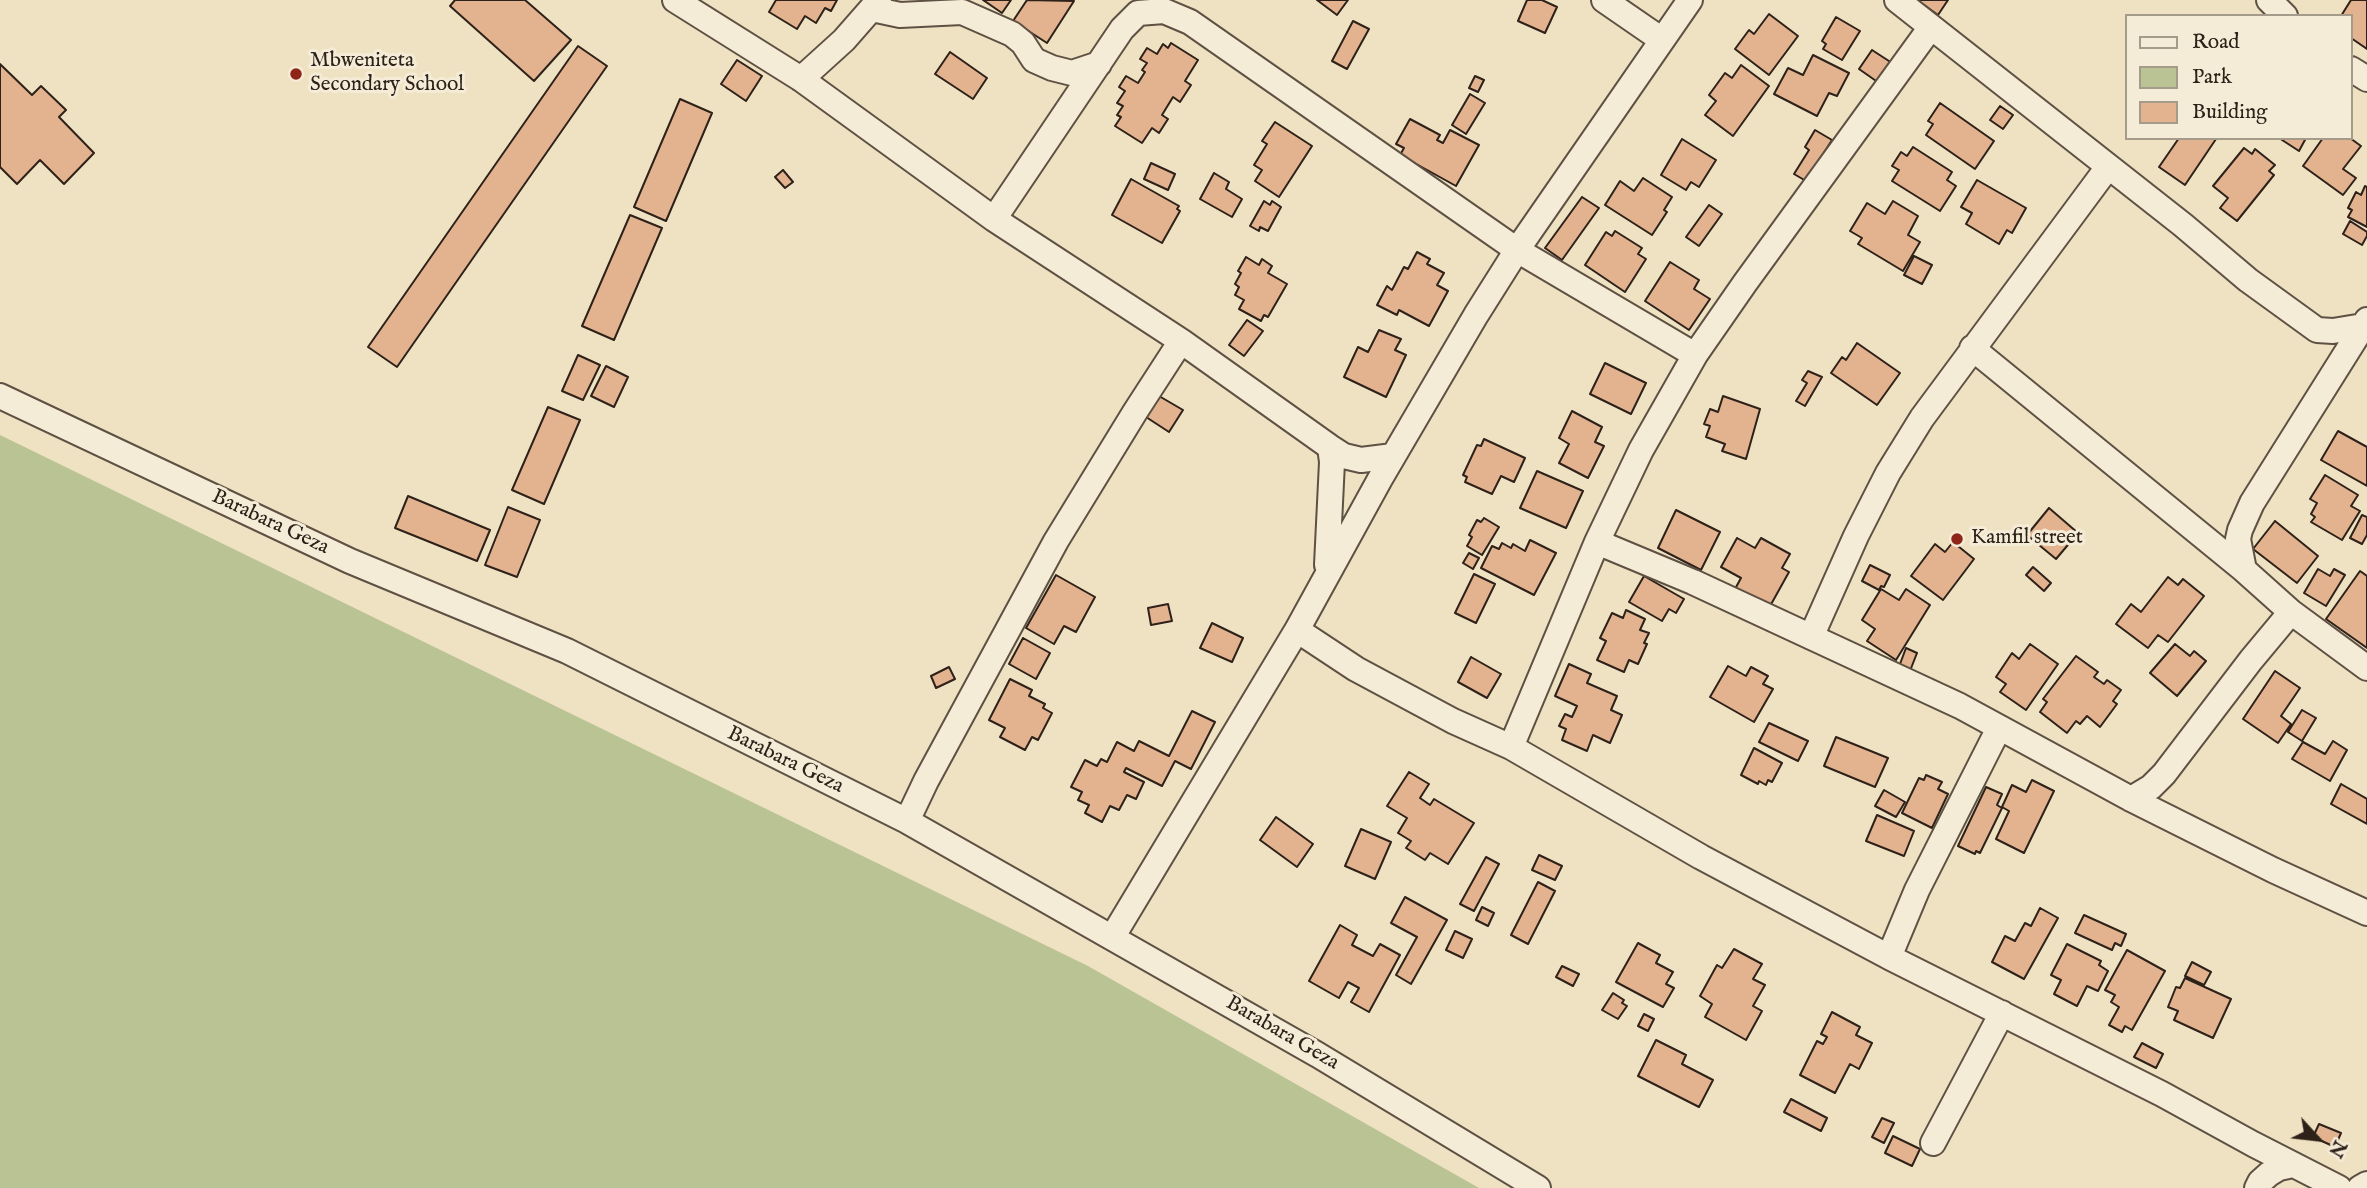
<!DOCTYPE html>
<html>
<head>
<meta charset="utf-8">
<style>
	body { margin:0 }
	#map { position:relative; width:2367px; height:1188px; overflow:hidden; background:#efe2c2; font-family:"IM FELL English",serif }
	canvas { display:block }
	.legend { position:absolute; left:2125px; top:14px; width:228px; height:126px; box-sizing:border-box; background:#f5ecd7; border:2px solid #a59b8b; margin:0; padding:9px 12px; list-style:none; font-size:21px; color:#2d2119 }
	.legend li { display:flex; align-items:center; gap:14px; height:35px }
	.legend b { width:35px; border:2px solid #a59b8b }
	.north { position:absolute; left:2283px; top:1104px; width:70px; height:70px; -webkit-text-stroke:5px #f5ecd7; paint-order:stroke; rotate:117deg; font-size:19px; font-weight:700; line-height:28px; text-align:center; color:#2d2119 }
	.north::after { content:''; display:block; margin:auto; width:24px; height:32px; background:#2d2119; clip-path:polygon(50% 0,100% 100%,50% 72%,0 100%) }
</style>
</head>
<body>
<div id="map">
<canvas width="2367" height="1188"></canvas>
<ul class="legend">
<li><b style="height:9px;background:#f5ecd7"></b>Road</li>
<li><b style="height:19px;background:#b9c394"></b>Park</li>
<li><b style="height:19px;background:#e3b390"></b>Building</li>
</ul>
<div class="north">N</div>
</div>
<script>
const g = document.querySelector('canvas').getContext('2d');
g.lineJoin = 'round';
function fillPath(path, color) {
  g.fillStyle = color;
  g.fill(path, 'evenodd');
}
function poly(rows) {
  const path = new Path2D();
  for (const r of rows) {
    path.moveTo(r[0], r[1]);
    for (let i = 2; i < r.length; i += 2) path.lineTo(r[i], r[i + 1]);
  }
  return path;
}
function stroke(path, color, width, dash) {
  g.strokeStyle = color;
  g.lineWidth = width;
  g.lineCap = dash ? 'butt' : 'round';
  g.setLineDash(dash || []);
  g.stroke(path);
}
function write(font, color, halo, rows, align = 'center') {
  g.font = font + ' "IM FELL English",serif';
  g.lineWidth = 6;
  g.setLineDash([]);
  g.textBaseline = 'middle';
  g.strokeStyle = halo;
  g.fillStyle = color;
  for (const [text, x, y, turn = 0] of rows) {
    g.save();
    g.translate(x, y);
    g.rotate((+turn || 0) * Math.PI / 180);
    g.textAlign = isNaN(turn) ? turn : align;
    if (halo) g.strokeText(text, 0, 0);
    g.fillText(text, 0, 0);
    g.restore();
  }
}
const green = poly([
	[0,435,1088,966,1479,1188,0,1188]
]);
const building = poly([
	[455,0,525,0,571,40,534,81,450,6,455,0],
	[776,0,837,0,831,11,825,8,816,23,805,16,797,29,769,12,776,0],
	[983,0,1011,0,1002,13,983,0],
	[1027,0,1074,1,1047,43,1013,21,1027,0],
	[1317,0,1348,0,1337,15,1317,0],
	[1527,0,1542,0,1557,7,1545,33,1518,21,1527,0],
	[1917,0,1948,0,1938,15,1917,0],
	[2351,0,2367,0,2367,49,2351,38,2351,16,2341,16,2351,0],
	[1769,14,1798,36,1769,75,1735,49,1749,30,1754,34,1769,14],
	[1836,17,1860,31,1842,60,1823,49,1826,44,1822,41,1836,17],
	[1353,21,1369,29,1347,69,1332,61,1353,21],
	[1171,43,1198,60,1185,81,1191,85,1180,102,1173,97,1162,115,1168,119,1159,133,1152,128,1142,143,1115,126,1121,117,1117,115,1123,106,1117,103,1125,91,1119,87,1126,76,1138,83,1145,72,1142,70,1147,63,1140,59,1147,48,1157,54,1163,44,1168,48,1171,43],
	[578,46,607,66,397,367,368,347,578,46],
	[1872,50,1892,63,1879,83,1859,69,1872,50],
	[950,52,987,78,973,99,935,74,950,52],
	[1813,55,1849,73,1837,96,1829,93,1817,116,1774,94,1788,68,1803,75,1813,55],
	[737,60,762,76,746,101,721,84,737,60],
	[0,64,32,95,41,86,66,110,59,117,94,153,64,184,40,160,17,184,0,167,0,64],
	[1741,65,1769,86,1733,136,1705,115,1716,101,1709,95,1725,73,1732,78,1741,65],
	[1475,76,1484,80,1478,92,1469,88,1475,76],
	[1470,94,1485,103,1466,134,1452,125,1470,94],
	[680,99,712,113,666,221,634,207,680,99],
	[1940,103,1994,141,1975,169,1926,135,1933,124,1928,121,1940,103],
	[2000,106,2013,115,2003,129,1990,120,2000,106],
	[1410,119,1440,135,1437,140,1443,143,1450,130,1479,145,1456,186,1400,155,1404,148,1396,144,1410,119],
	[1275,122,1312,146,1279,197,1255,181,1262,170,1254,165,1267,144,1262,141,1275,122],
	[1815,130,1832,140,1806,181,1794,174,1809,150,1805,147,1815,130],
	[2179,138,2216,139,2185,185,2159,167,2179,138],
	[2279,138,2306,138,2299,151,2279,138],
	[2323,138,2350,138,2361,146,2343,169,2356,178,2343,195,2303,166,2323,138],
	[1682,139,1716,160,1699,187,1691,182,1686,190,1661,175,1682,139],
	[1913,147,1952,172,1947,180,1956,186,1940,211,1892,181,1899,170,1892,166,1901,152,1907,156,1913,147],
	[2244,148,2252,154,2255,149,2275,165,2269,171,2274,175,2237,221,2220,208,2228,198,2213,186,2244,148],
	[1151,163,1175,174,1168,190,1144,179,1151,163],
	[783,170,793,182,785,188,775,177,783,170],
	[1214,173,1229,182,1226,189,1242,199,1232,217,1200,199,1214,173],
	[1643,178,1672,197,1664,210,1667,212,1652,235,1605,205,1620,181,1634,191,1643,178],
	[1131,179,1179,206,1177,209,1180,211,1162,243,1112,215,1131,179],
	[1977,180,2026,208,2012,233,2007,230,1999,244,1966,224,1972,213,1961,207,1977,180],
	[2365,186,2367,187,2367,227,2348,217,2352,210,2348,208,2356,192,2361,195,2365,186],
	[1582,197,1599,208,1562,260,1545,248,1582,197],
	[1264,201,1270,205,1272,201,1281,207,1268,231,1260,227,1259,231,1250,226,1264,201],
	[1893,201,1918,216,1908,235,1920,242,1903,271,1858,244,1862,238,1850,231,1867,203,1885,214,1893,201],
	[1709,205,1722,214,1699,246,1686,237,1709,205],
	[630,215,662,228,614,340,582,326,630,215],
	[2350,221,2367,232,2367,236,2362,245,2343,234,2350,221],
	[1615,231,1642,248,1638,254,1646,259,1625,292,1585,265,1606,232,1612,236,1615,231],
	[1417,252,1430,259,1427,264,1444,273,1437,285,1448,291,1429,326,1399,310,1397,315,1377,305,1387,286,1392,290,1404,267,1408,269,1417,252],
	[1914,256,1932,265,1922,284,1904,275,1914,256],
	[1246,257,1259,265,1262,259,1272,266,1268,273,1287,284,1268,317,1264,315,1261,321,1239,309,1244,300,1235,295,1239,287,1235,284,1241,273,1238,271,1246,257],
	[1670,262,1699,280,1694,289,1710,299,1689,330,1645,301,1670,262],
	[1247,320,1263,331,1244,356,1229,345,1247,320],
	[1379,330,1401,339,1395,350,1406,355,1386,397,1344,377,1358,347,1368,352,1379,330],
	[1857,343,1900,373,1877,405,1831,373,1842,357,1846,360,1857,343],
	[578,355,600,365,583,400,562,391,578,355],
	[1605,363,1646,383,1631,414,1590,394,1605,363],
	[606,366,628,377,614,407,591,396,606,366],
	[1808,371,1822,377,1805,406,1796,401,1807,383,1802,380,1808,371],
	[1159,396,1183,410,1169,432,1146,417,1159,396],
	[1723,396,1760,409,1746,459,1722,451,1725,444,1706,437,1710,426,1704,424,1710,409,1718,412,1723,396],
	[548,407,580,420,544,504,512,490,548,407],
	[1572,411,1602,427,1595,442,1604,446,1588,478,1559,463,1569,444,1559,438,1572,411],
	[2338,431,2367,447,2367,486,2321,460,2338,431],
	[1484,439,1525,458,1514,482,1501,476,1492,494,1465,482,1467,477,1463,475,1477,445,1481,446,1484,439],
	[1537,471,1583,491,1566,528,1520,508,1537,471],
	[2325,475,2358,495,2351,506,2360,511,2342,540,2311,522,2315,517,2311,514,2317,503,2310,499,2325,475],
	[408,496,490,530,477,561,395,528,408,496],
	[508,507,540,520,517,577,485,565,508,507],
	[2049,508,2078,533,2056,559,2027,535,2049,508],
	[1676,510,1720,532,1701,570,1658,548,1676,510],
	[2362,515,2367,517,2367,535,2362,544,2350,538,2362,515],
	[1484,518,1499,527,1482,555,1467,546,1472,537,1469,535,1477,520,1481,522,1484,518],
	[2275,521,2318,556,2297,583,2253,549,2275,521],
	[1737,538,1755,548,1761,538,1790,554,1782,568,1789,572,1769,608,1735,589,1741,578,1721,567,1737,538],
	[1530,540,1556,553,1534,595,1481,568,1492,546,1499,549,1502,543,1511,548,1513,544,1525,551,1530,540],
	[1953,542,1974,559,1943,600,1911,576,1935,544,1945,552,1953,542],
	[1469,553,1479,558,1473,569,1463,563,1469,553],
	[1870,565,1890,575,1884,587,1881,586,1879,590,1862,581,1870,565],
	[2033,567,2051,583,2044,591,2026,575,2033,567],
	[2318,569,2330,576,2334,569,2345,575,2326,606,2304,593,2318,569],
	[2360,571,2367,576,2367,648,2326,619,2360,571],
	[1474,574,1495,584,1476,623,1455,613,1474,574],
	[1056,575,1095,597,1076,632,1064,626,1054,644,1026,628,1056,575],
	[1644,576,1684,599,1676,613,1669,609,1662,621,1629,602,1644,576],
	[2168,577,2178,585,2183,579,2204,596,2168,642,2158,635,2148,648,2116,624,2131,604,2141,612,2168,577],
	[1881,589,1899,600,1906,589,1930,605,1896,660,1867,641,1875,629,1862,620,1881,589],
	[1168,604,1172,621,1151,625,1148,608,1168,604],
	[1626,610,1645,619,1640,630,1649,633,1644,643,1647,644,1638,664,1629,660,1624,672,1597,660,1606,641,1600,638,1612,613,1623,618,1626,610],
	[1212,623,1243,638,1232,662,1200,648,1212,623],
	[1023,638,1050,653,1036,679,1009,664,1023,638],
	[2030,644,2058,664,2026,710,2000,692,2006,684,1996,677,2012,653,2019,659,2030,644],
	[2175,644,2190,656,2194,651,2206,661,2177,696,2150,673,2175,644],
	[1906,648,1917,653,1908,676,1897,672,1906,648],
	[2076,656,2098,672,2094,677,2104,684,2107,680,2121,690,2113,701,2117,704,2100,727,2087,716,2080,724,2076,721,2067,733,2040,712,2047,702,2043,699,2076,656],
	[1471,657,1501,674,1487,698,1458,682,1471,657],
	[1569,664,1591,674,1587,683,1617,696,1611,710,1622,715,1610,743,1593,735,1587,751,1562,740,1566,729,1559,726,1565,714,1572,717,1577,706,1555,696,1569,664],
	[1728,666,1746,676,1751,667,1768,676,1763,684,1773,689,1754,722,1710,697,1728,666],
	[949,667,955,679,936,688,931,676,949,667],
	[2275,671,2300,688,2281,716,2291,724,2278,743,2243,719,2275,671],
	[1010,679,1032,690,1029,696,1045,704,1043,708,1052,713,1038,740,1032,737,1025,750,1000,737,1005,728,989,720,1010,679],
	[2302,710,2316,718,2302,741,2288,732,2302,710],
	[1192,711,1215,722,1191,769,1175,761,1162,786,1126,768,1124,772,1144,782,1136,799,1127,795,1119,810,1110,806,1102,822,1085,813,1089,805,1078,800,1082,792,1071,787,1085,760,1097,766,1101,759,1107,762,1117,742,1134,751,1139,741,1169,756,1192,711],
	[1769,723,1808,741,1798,761,1759,742,1769,723],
	[1836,737,1888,758,1875,787,1824,766,1836,737],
	[2333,741,2347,750,2330,781,2292,759,2303,742,2325,754,2333,741],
	[1754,748,1782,763,1772,782,1768,780,1766,785,1759,781,1758,784,1741,775,1754,748],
	[1409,772,1429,784,1420,798,1430,805,1434,799,1474,823,1448,864,1430,853,1425,860,1406,848,1411,841,1398,833,1407,818,1387,806,1409,772],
	[1926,775,1942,782,1938,789,1948,794,1932,828,1902,813,1919,778,1924,780,1926,775],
	[2032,780,2054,791,2024,853,1996,839,2009,811,2002,807,2012,785,2026,792,2032,780],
	[2341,784,2367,799,2367,824,2331,804,2341,784],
	[1986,787,2002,794,1997,805,2002,808,1980,853,1976,851,1975,854,1958,846,1986,787],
	[1884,790,1905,802,1896,817,1875,806,1884,790],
	[1877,815,1914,831,1904,856,1866,841,1877,815],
	[1276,817,1313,844,1297,867,1260,840,1276,817],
	[1361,829,1391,842,1375,879,1345,866,1361,829],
	[1539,855,1562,866,1555,880,1532,870,1539,855],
	[1486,857,1499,864,1474,911,1460,904,1486,857],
	[1538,882,1555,891,1528,944,1511,935,1538,882],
	[1405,897,1447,920,1411,984,1396,975,1417,937,1391,923,1405,897],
	[1482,907,1494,913,1488,926,1476,920,1482,907],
	[2040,908,2058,918,2024,979,1992,962,2005,936,2015,941,2025,923,2031,926,2040,908],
	[2084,915,2126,934,2121,946,2115,943,2112,950,2075,933,2084,915],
	[1340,925,1357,935,1352,945,1373,956,1380,944,1400,955,1369,1012,1351,1002,1359,988,1348,982,1339,998,1309,981,1340,925],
	[1455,931,1472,939,1463,958,1446,950,1455,931],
	[1638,943,1660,955,1656,963,1673,972,1666,984,1674,988,1663,1007,1616,982,1638,943],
	[2067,944,2101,961,2099,965,2108,971,2098,991,2087,986,2077,1006,2054,994,2061,980,2051,975,2067,944],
	[1734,949,1762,964,1753,979,1765,985,1753,1006,1762,1011,1746,1040,1705,1017,1712,1004,1700,996,1717,965,1722,968,1734,949],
	[2127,950,2165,971,2132,1030,2125,1026,2122,1032,2109,1025,2119,1007,2111,1002,2115,995,2105,990,2127,950],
	[2192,962,2211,972,2204,985,2185,976,2192,962],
	[1562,966,1579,974,1573,986,1556,977,1562,966],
	[2185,978,2231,999,2213,1038,2174,1020,2178,1011,2168,1007,2176,987,2180,988,2185,978],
	[1613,993,1624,1000,1622,1003,1627,1006,1618,1019,1602,1010,1613,993],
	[1832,1012,1860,1027,1856,1035,1872,1043,1859,1069,1850,1064,1835,1093,1800,1075,1817,1041,1823,1044,1827,1037,1821,1034,1832,1012],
	[1644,1014,1654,1019,1648,1031,1638,1026,1644,1014],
	[1656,1040,1686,1055,1682,1064,1713,1080,1699,1107,1638,1076,1656,1040],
	[2142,1043,2163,1054,2156,1068,2134,1057,2142,1043],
	[1791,1099,1827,1118,1821,1131,1784,1112,1791,1099],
	[1882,1118,1894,1123,1884,1143,1872,1137,1882,1118],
	[2319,1124,2341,1133,2335,1147,2313,1137,2319,1124],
	[1893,1136,1920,1149,1912,1166,1885,1153,1893,1136]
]);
const minor = poly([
	[675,0,801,79,994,219,1181,341,1330,447,1344,456,1361,460,1393,456],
	[1604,0,1662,40],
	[1897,0,2183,225,2248,280,2317,330,2333,331,2363,326],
	[2269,0,2285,16],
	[872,9,900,15,962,12,1012,34,1023,43,1034,60,1052,68,1072,73,1099,64],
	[2351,69,2367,79],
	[801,79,844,40,879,0],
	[994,219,1122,29,1138,13,1164,11,1190,22,1517,250,1695,355],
	[1972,348,2244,570,2291,612,2367,668],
	[0,396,350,561,567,651,907,821,1318,1055,1538,1188],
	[1597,542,1693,582,1960,706,2131,799,2273,870,2367,913],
	[1327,565,1332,462,1330,447],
	[2244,570,2238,539,2240,530,2252,503,2367,320],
	[1297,630,1356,669,1453,721,1511,747,1701,857,1889,957,2162,1094,2253,1144,2339,1188],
	[1811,637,1856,536,1888,473,1922,418,2108,167],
	[1511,747,1597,542,1641,450,1695,355,1745,283,1931,27],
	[2131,799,2151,787,2164,774,2251,660,2291,612],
	[907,821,926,781,1056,541,1135,412,1181,341],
	[1113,936,1297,630,1380,479,1476,315,1517,250,1690,0],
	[1889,957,1917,890,1999,728],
	[1933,1143,2002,1013],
	[2257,1188,2260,1182,2269,1174,2279,1168,2293,1165],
	[2360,1188,2367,1184]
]);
const markers = [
	[296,74,7,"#8f2418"],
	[1957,539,7,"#8f2418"]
];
const poiNames = [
	["Mbweniteta",310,62],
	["Secondary School",310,86],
	["Kamfil street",1971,539]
];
const streetNames = [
	["Barabara Geza",270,523,25],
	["Barabara Geza",785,761,26],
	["Barabara Geza",1282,1034,30]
];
fillPath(green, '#b9c394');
fillPath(building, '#e3b390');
stroke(building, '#2d2119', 2);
stroke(minor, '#5e5143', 28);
stroke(minor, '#f5ecd7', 24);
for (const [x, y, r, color] of markers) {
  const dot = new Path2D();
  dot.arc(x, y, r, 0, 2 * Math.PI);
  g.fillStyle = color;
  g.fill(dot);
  stroke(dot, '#f5ecd7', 2.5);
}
write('21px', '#2d2119', '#f5ecd7', poiNames, 'left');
write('21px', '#2d2119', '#f5ecd7', streetNames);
</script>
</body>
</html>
